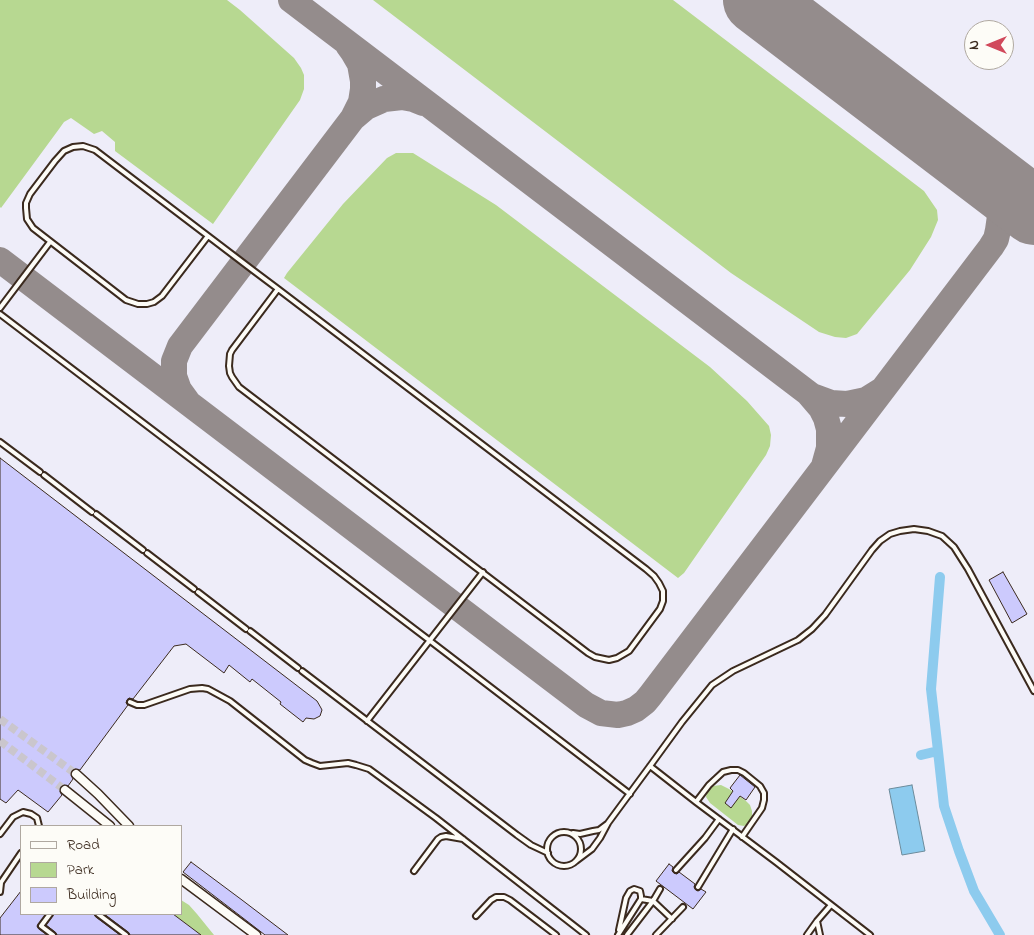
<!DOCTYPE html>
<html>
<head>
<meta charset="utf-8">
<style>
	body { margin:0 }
	#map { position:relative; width:1034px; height:935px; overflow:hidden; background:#eeedf9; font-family:"Indie Flower",sans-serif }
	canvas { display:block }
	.legend { position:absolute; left:20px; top:825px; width:162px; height:90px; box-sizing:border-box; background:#fdfcf7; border:1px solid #afa8a0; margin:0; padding:6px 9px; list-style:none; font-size:15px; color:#3b2a1e }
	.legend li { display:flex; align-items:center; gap:10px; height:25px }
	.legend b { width:25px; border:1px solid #afa8a0 }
	.north { position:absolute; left:964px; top:20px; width:50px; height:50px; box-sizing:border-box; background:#fdfcf7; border:1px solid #afa8a0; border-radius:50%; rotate:270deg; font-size:14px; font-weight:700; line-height:20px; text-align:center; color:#3b2a1e }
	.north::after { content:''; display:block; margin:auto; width:18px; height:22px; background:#d1495b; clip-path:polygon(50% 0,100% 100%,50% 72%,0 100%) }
</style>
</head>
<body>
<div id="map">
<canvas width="1034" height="935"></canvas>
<ul class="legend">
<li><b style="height:6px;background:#fdfcf7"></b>Road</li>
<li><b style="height:14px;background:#b7d891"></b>Park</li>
<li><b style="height:14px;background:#cccafd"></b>Building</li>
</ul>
<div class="north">N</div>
</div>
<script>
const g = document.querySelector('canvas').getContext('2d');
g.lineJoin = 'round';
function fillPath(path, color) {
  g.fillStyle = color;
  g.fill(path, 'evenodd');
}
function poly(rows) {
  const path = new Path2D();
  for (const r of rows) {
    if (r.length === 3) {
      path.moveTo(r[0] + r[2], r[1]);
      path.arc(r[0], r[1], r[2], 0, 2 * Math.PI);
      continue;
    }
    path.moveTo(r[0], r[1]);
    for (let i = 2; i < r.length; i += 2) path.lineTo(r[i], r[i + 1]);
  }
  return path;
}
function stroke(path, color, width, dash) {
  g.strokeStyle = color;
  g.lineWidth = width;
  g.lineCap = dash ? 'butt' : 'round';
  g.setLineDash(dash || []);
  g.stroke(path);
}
const green = poly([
	[0,0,227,0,240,10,294,58,301,68,304,75,304,89,300,100,213,224,115,151,115,142,102,131,94,134,71,118,64,122,59,129,1,208,0,207],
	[373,0,673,0,924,191,937,210,938,220,931,237,910,270,857,334,846,338,835,337,819,332,731,273],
	[396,153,413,153,496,205,710,367,747,401,769,426,771,435,770,446,766,455,684,573,678,578,284,278,287,273,343,204,387,158],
	[721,785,729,789,746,801,750,805,752,811,752,819,748,824,744,826,738,825,710,803,706,797,707,793,713,786],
	[181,900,189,905,197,914,214,935,201,935,173,914,181,914]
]);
const water = poly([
	[912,785,925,851,902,855,889,789,912,785]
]);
const canal = poly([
	[938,751,944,806,959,851,974,891,1000,935],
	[921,755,938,751,931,689,940,577]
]);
const taxiway = poly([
	[291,0,812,396,831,403,847,404,866,400,882,390],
	[348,45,353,52,360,64,363,81,363,89,361,102,353,118],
	[0,260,586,705,601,713,618,715,627,713,636,709,645,702,650,696,991,247,996,239,998,230,1000,216,999,203,994,188,977,167],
	[809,394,821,408,826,418,829,429,829,448,824,466],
	[187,401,179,390,174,376,174,361,180,346,353,118,366,107,384,99,402,97,413,99,423,103]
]);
const runway = poly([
	[757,0,1034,211]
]);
const building = poly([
	[0,458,317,701,321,708,322,710,320,716,314,719,306,718,303,722,280,704,281,702,252,679,250,682,229,665,224,673,186,644,174,646,133,699,129,698,127,700,126,703,128,705,80,770,75,769,72,771,71,775,73,779,68,786,63,785,60,787,60,792,62,795,48,812,18,790,6,803,0,799,0,458],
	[1003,572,1027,614,1012,623,989,580,1003,572],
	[740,775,755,787,746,800,740,796,731,808,725,803,733,791,730,788,740,775],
	[191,862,242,900,288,935,265,935,243,918,183,872,191,862],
	[669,864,673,867,672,871,674,873,677,874,679,872,695,884,694,887,696,890,698,891,701,889,706,892,693,909,656,881,669,864],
	[21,891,21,914,46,914,37,926,39,929,47,935,0,935,0,918,21,891],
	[54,914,94,914,96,917,120,935,57,935,55,932,46,925,54,914],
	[104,914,173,914,201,935,130,935,128,932,104,914]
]);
const streetTunnel = poly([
	[0,719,76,774],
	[0,741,65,790]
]);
const lane = poly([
	[208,236,162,296,154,302,147,304,138,304,126,300,33,228,27,219,26,208,26,203,30,194,55,161,64,151,73,147,83,146,95,150,208,236,254,271,278,289,646,569,654,576,659,583,663,591,663,601,660,609,629,651,617,658,609,660,595,657,588,653,239,387,232,377,230,373,229,366,230,354,232,350,278,289],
	[0,308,50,242],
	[0,314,429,640,630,794],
	[0,442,40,472],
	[44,475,92,512],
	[96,514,143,550],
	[147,553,194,589],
	[198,592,246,629],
	[250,631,298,668],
	[302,671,517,835,531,845,548,853],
	[130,702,137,705,144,705,190,689,202,688,208,689,230,701,305,760,312,763,320,766,348,763,356,765,369,769,436,818,586,935],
	[367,721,483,572],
	[650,766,696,802,776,862,870,935],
	[696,802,709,785,723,772,731,770,738,770,744,773,760,786,764,793,764,800,762,808,742,837],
	[564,849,17],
	[573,833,580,834,593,831,599,830,607,824],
	[0,834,13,817,23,812,31,814,37,818,39,826],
	[576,861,592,849,600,838,608,823,650,766,682,722,712,685,733,671,798,640,812,629,825,615,872,550,880,541,890,534,900,531,914,529,928,531,942,536,954,547,968,569,1034,691],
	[676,870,705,838,719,819],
	[414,871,438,839,441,837,446,836,463,839],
	[0,884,21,853],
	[698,887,733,829],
	[0,892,1,883],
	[50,914,41,926,53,935],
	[98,914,126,935],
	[476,916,491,900,496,897,504,897,510,900,556,935],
	[619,930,626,898,630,891,634,889,640,891,641,896,641,899],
	[618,935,641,899,653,901,672,919],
	[627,935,653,901,660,889],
	[656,935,683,907],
	[807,935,817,921],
	[820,935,817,921,831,905]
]);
const street = poly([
	[76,774,98,794,129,826],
	[65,790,110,826],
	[181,879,256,935]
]);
fillPath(green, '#b7d891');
fillPath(water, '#8dcbee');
stroke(water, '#6c8b9b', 1);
stroke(canal, '#8dcbee', 10);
stroke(taxiway, '#948c8c', 26);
stroke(runway, '#948c8c', 68);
fillPath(building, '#cccafd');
stroke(building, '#3b2a1e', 1);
stroke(streetTunnel, '#cac6cd', 8, [8, 4]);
stroke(lane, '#3b2a1e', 8);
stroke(street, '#3b2a1e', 11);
stroke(lane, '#fdfcf7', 4);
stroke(street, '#fdfcf7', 8);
</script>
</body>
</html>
